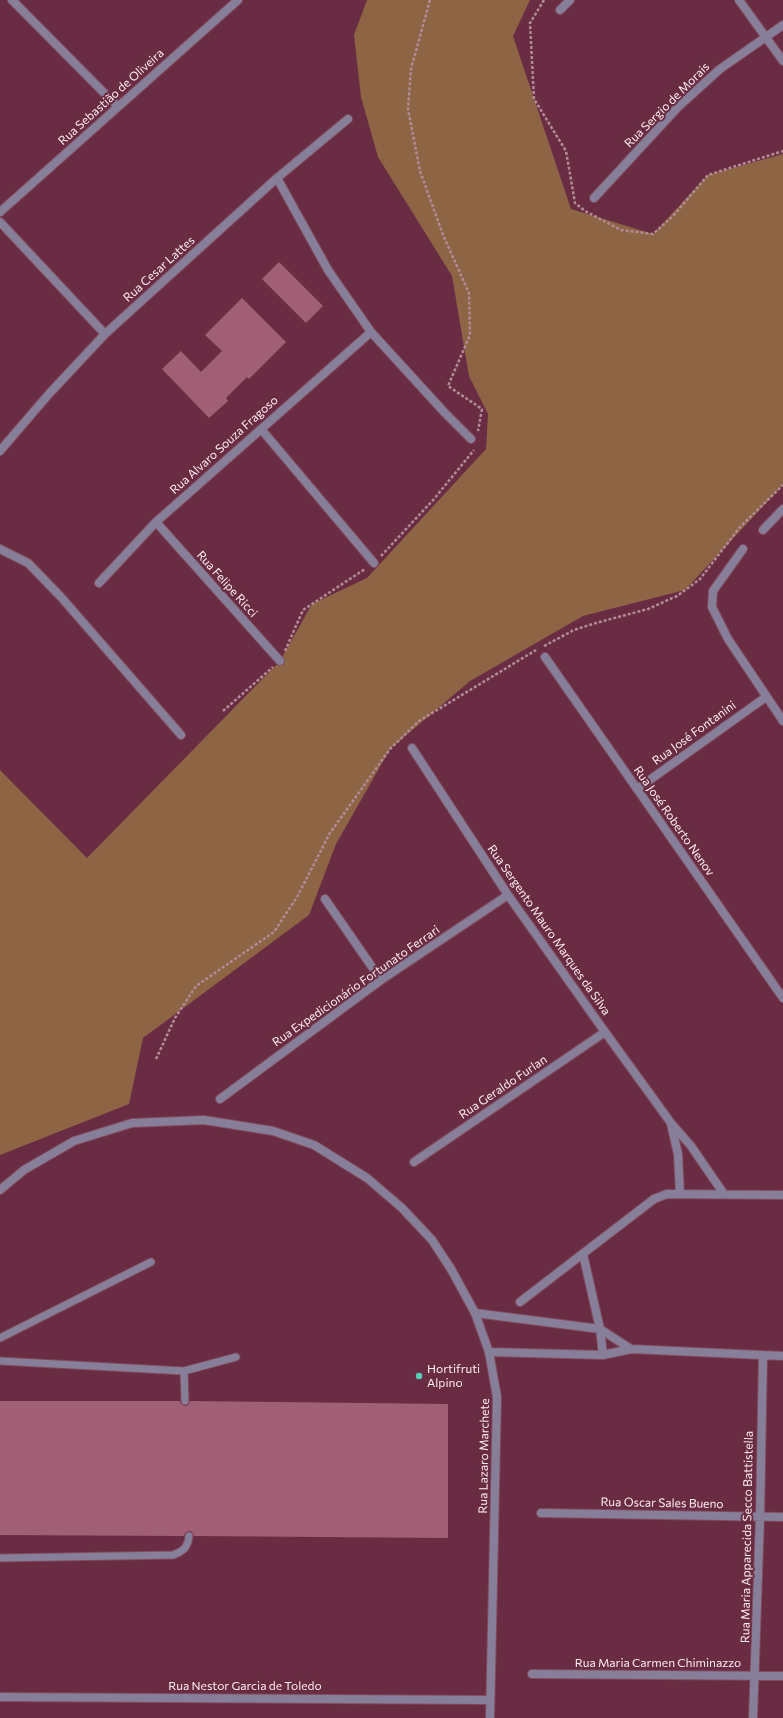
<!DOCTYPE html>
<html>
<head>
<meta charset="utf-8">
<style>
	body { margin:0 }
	canvas { display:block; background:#692c42 }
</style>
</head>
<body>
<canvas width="783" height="1718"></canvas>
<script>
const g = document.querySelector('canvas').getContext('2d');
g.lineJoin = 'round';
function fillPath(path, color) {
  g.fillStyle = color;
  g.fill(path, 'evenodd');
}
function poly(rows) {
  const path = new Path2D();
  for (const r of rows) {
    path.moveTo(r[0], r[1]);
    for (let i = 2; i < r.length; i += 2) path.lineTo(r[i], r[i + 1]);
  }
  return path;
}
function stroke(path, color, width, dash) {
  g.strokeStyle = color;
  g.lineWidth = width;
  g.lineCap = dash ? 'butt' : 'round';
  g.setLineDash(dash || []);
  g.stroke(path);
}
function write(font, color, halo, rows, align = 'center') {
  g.font = font + ' Commissioner,sans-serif';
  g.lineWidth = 4;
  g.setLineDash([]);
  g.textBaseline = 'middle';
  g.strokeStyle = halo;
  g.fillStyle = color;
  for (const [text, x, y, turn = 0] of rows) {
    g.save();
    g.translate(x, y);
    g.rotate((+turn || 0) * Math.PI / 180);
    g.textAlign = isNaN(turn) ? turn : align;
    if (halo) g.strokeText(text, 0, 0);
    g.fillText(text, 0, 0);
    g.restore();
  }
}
const green = poly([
	[367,0,530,0,513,36,571,209,653,234,708,175,783,154,783,485,685,590,583,616,470,681,390,749,336,844,309,915,143,1038,129,1104,0,1155,0,770,87,858,280,661,312,604,367,578,486,449,488,414,469,376,452,276,378,157,361,97,354,35]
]);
const building = poly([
	[279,262,323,306,306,323,262,279],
	[242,298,286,342,249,379,247,377,226,398,228,401,209,418,162,369,181,351,201,372,222,351,205,335],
	[0,1401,180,1401,181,1404,185,1406,188,1405,190,1401,448,1404,448,1538,194,1536,192,1532,189,1531,185,1533,184,1536,0,1535]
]);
const path = poly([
	[430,0,411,69,408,109,420,171,443,235,469,293,470,335,448,386,482,409,478,431],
	[544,0,530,23,534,99,566,151,575,203,585,211,621,230,653,234,672,217,708,175,783,151],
	[381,556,434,499,474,450],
	[544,646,574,630,596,623,648,609,677,596,700,579,740,527,783,485],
	[285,651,303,610,365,569],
	[223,711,273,667],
	[156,1059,175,1018,196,986,274,932,297,897,330,833,390,749,419,721,536,650]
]);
const service = poly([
	[0,1338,151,1262],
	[0,1361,184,1371,236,1357],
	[184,1371,185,1401],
	[0,1558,173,1555,180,1552,185,1548,188,1542,189,1536]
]);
const minor = poly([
	[12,0,118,107],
	[739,0,783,61],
	[560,10,570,0],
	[277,178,328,270,371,332,445,413,471,439],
	[594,198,678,107,720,69,783,25],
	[0,212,238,0],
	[0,222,105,334],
	[261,429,374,563],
	[0,451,48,395,105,334,277,178,348,119],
	[156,522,280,661],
	[763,530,783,509],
	[0,549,28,563,61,597,181,735],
	[743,549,713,591,712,607,728,639,783,721],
	[99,583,156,522,371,332],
	[545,657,783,998],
	[412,748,508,895,605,1032,671,1123,691,1146,724,1194],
	[637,789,766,697],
	[325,899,381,980],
	[220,1099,381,980,508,895],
	[671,1124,678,1154,680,1194],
	[414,1162,605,1032],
	[0,1190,24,1170,74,1141,132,1123,204,1120,273,1131,314,1145,367,1178,402,1208,432,1240,451,1269,475,1313,489,1352,497,1397,490,1718],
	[583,1254,600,1329,603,1355],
	[520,1302,654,1199,667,1194,783,1195],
	[475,1313,600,1329,631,1349],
	[489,1352,603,1355,631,1349,783,1356],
	[541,1513,783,1517],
	[532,1674,783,1676],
	[0,1697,490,1700],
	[753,1718,760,1517,763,1356]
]);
const markers = [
	[419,1376,4,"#5dceb9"]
];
const streetNames = [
	["Rua Sebastião de Oliveira",111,97,-42],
	["Rua Sergio de Morais",667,105,-45],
	["Rua Cesar Lattes",159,269,-42],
	["Rua Alvaro Souza Fragoso",224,445,-42],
	["Rua Felipe Ricci",227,584,48],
	["Rua José Fontanini",694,733,-36],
	["Rua José Roberto Nenov",674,821,55],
	["Rua Sergento Mauro Marques da Silva",549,930,55],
	["Rua Expedicionário Fortunato Ferrari",356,986,-35],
	["Rua Geraldo Furlan",503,1087,-34],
	["Rua Lazaro Marchete",484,1456,-89],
	["Rua Oscar Sales Bueno",662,1503,1],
	["Rua Maria Apparecida Secco Battistella",747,1537,-89],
	["Rua Maria Carmen Chiminazzo",658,1663],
	["Rua Nestor Garcia de Toledo",245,1686]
];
const poiNames = [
	["Hortifruti",427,1369],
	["Alpino",427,1383]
];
fillPath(green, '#8d6444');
fillPath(building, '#a15f75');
stroke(service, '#814b5e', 9);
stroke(minor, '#814b5e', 10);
stroke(path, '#b28b98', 2.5, [3, 2]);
stroke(service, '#877f9a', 7);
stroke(minor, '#877f9a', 8);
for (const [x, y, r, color] of markers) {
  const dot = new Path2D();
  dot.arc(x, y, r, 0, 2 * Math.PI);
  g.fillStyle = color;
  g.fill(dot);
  stroke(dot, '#692c42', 1.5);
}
write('12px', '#fcecf0', '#692c42', streetNames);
write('12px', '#fcecf0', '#692c42', poiNames, 'left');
</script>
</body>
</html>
